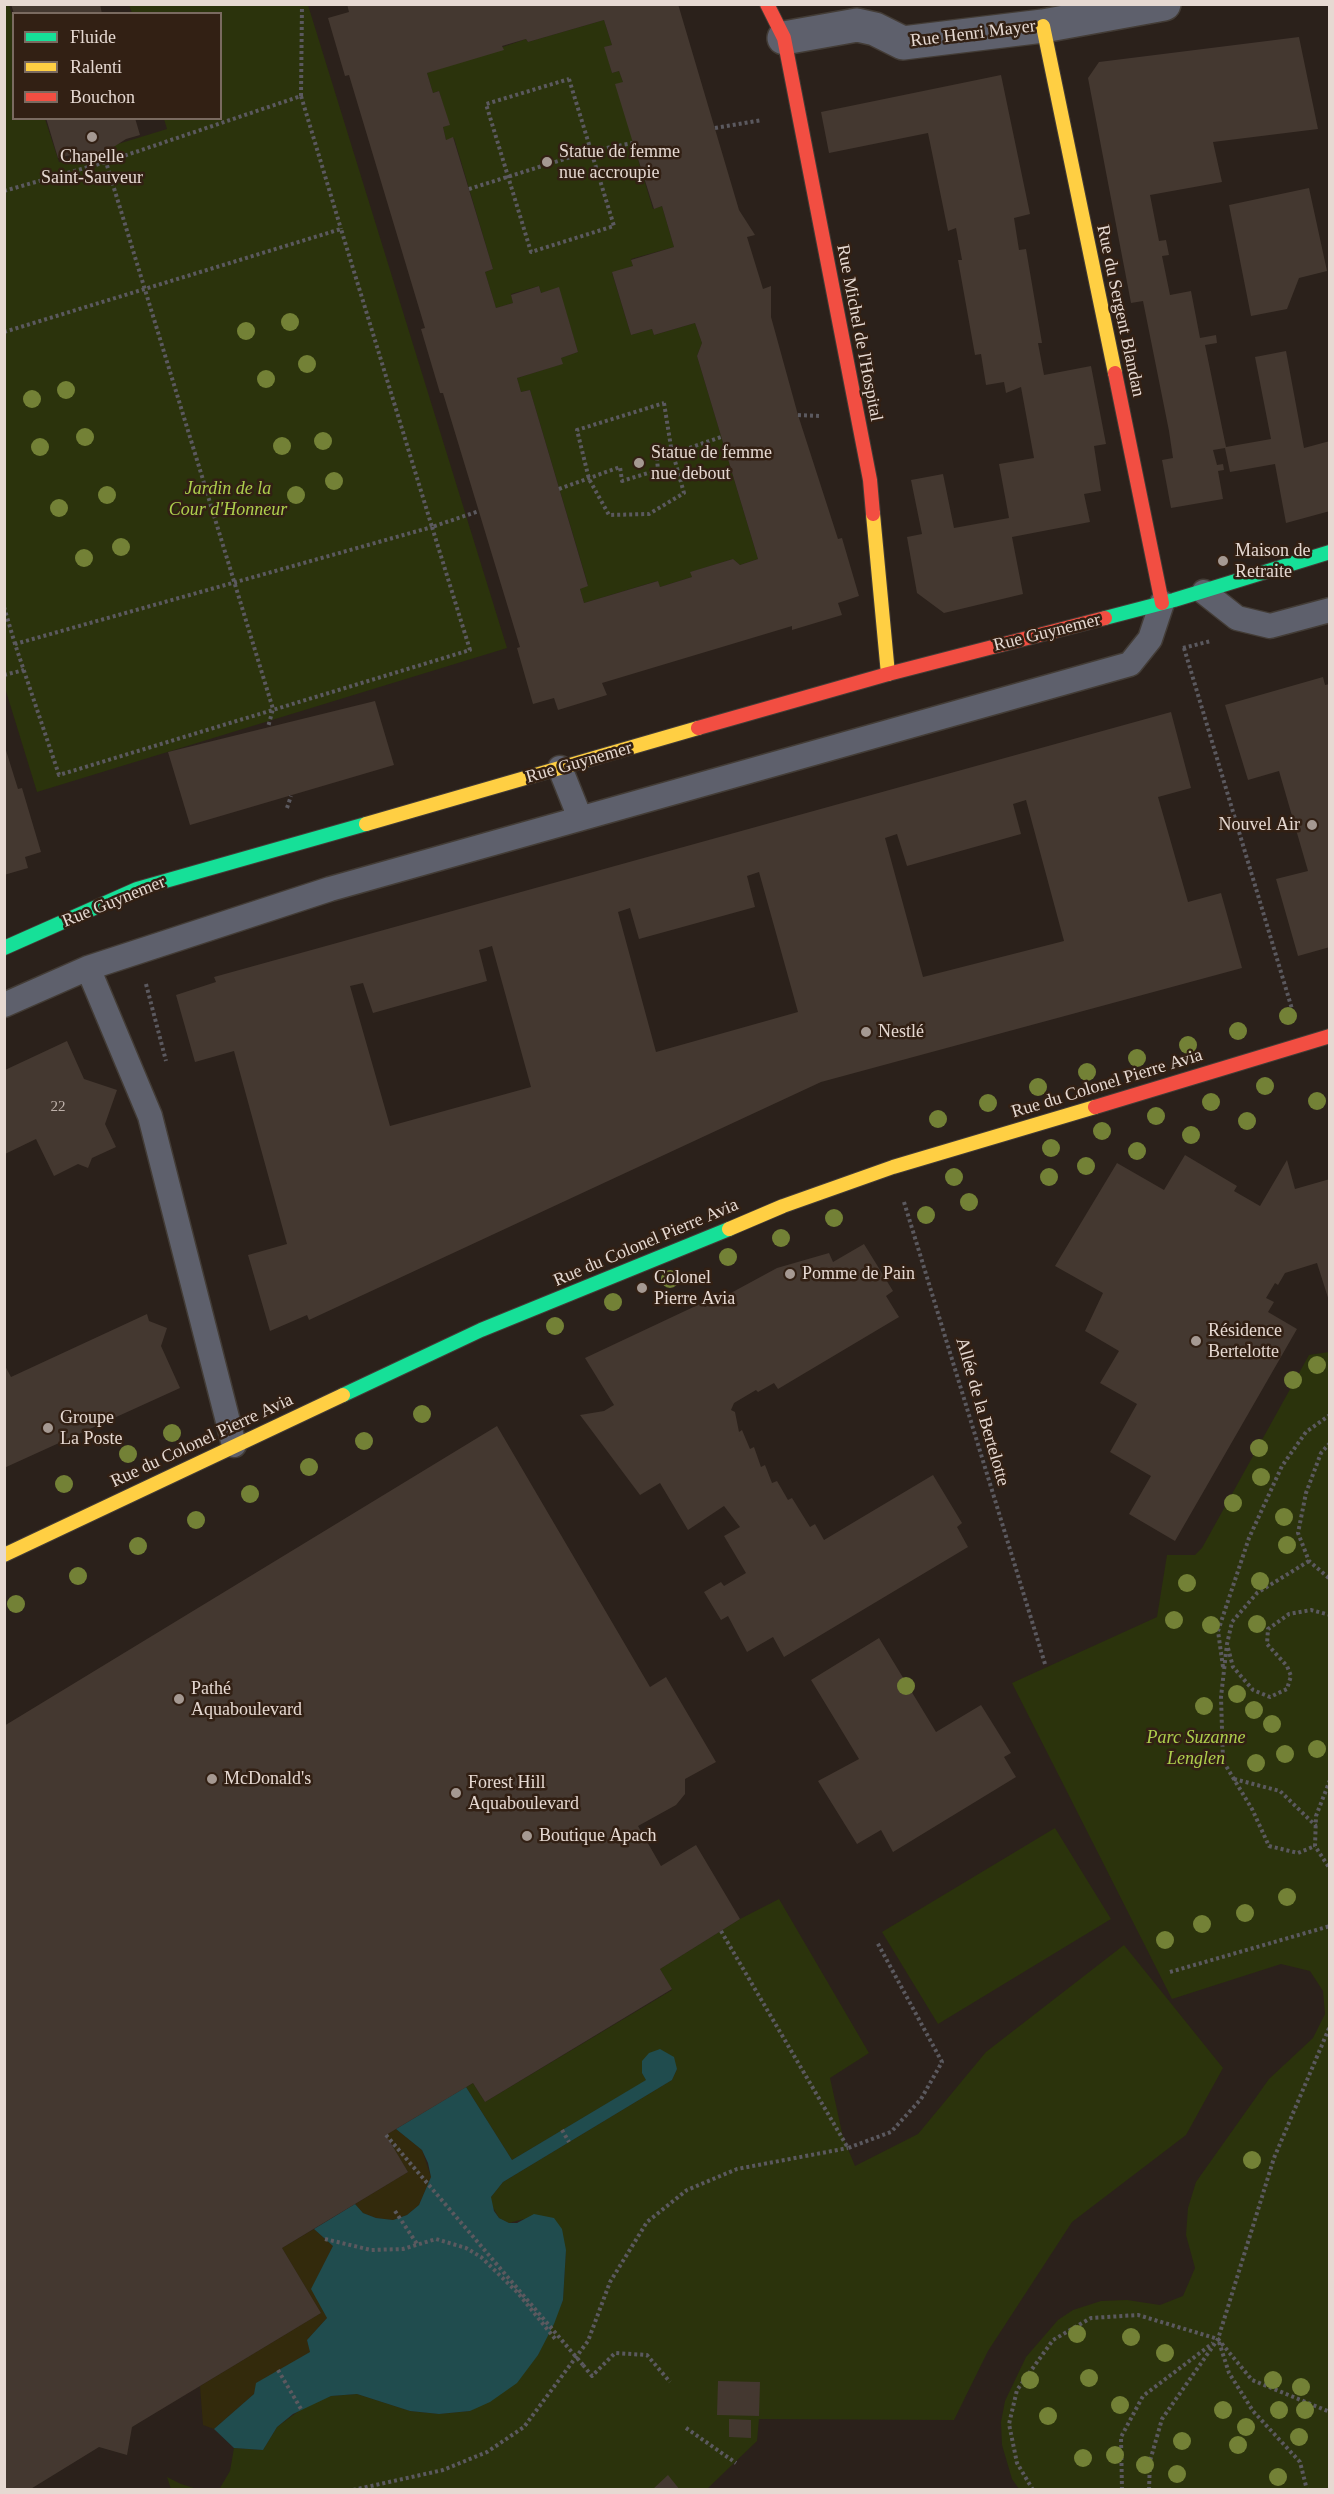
<!DOCTYPE html>
<html>
<head>
<meta charset="utf-8">
<style>
	body { margin:0 }
	#map { position:relative; width:1334px; height:2494px; overflow:hidden; background:#2b211b; font-family:Georgia,serif }
	canvas { display:block }
	.frame { position:absolute; inset:0; border:6px solid #e6d9d2; pointer-events:none }
	.legend { position:absolute; left:12px; top:12px; width:210px; height:108px; box-sizing:border-box; background:#322014; border:2px solid #7a6a60; margin:0; padding:8px 10px; list-style:none; font-size:18px; color:#e6d9d2 }
	.legend li { display:flex; align-items:center; gap:12px; height:30px }
	.legend b { width:30px; border:2px solid #7a6a60 }
</style>
</head>
<body>
<div id="map">
<canvas width="1334" height="2494"></canvas>
<div class="frame"></div>
<ul class="legend">
<li><b style="height:8px;background:#16e098"></b>Fluide</li>
<li><b style="height:8px;background:#ffcf43"></b>Ralenti</li>
<li><b style="height:8px;background:#f24e42"></b>Bouchon</li>
</ul>
</div>
<script>
const g = document.querySelector('canvas').getContext('2d');
g.lineJoin = 'round';
function fillPath(path, color) {
  g.fillStyle = color;
  g.fill(path, 'evenodd');
}
function poly(rows) {
  const path = new Path2D();
  for (const r of rows) {
    path.moveTo(r[0], r[1]);
    for (let i = 2; i < r.length; i += 2) path.lineTo(r[i], r[i + 1]);
  }
  return path;
}
function stroke(path, color, width, dash) {
  g.strokeStyle = color;
  g.lineWidth = width;
  g.lineCap = dash ? 'butt' : 'round';
  g.setLineDash(dash || []);
  g.stroke(path);
}
function write(font, color, halo, rows, align = 'center') {
  g.font = font + ' Georgia,serif';
  g.lineWidth = 5;
  g.setLineDash([]);
  g.textBaseline = 'middle';
  g.strokeStyle = halo;
  g.fillStyle = color;
  for (const [text, x, y, turn = 0] of rows) {
    g.save();
    g.translate(x, y);
    g.rotate((+turn || 0) * Math.PI / 180);
    g.textAlign = isNaN(turn) ? turn : align;
    if (halo) g.strokeText(text, 0, 0);
    g.fillText(text, 0, 0);
    g.restore();
  }
}
const green = poly([
	[5,5,9,5,13,18,14,118,45,119,59,162,167,129,164,119,220,118,220,14,132,13,129,5,308,5,507,648,37,792,5,688],
	[604,20,612,45,605,47,612,73,619,71,623,82,633,143,653,209,662,206,674,247,631,259,633,266,612,273,631,335,652,329,654,335,695,323,702,343,697,356,758,559,740,565,733,559,691,572,692,577,660,587,657,581,584,603,580,589,588,585,530,390,521,392,517,378,562,364,561,358,578,352,558,288,541,293,539,286,511,294,513,303,496,308,485,272,493,269,454,138,446,140,443,127,449,125,439,91,433,93,427,73,526,39,528,42],
	[1329,1352,1329,2489,1019,2489,1012,2479,1002,2445,1001,2422,1005,2401,1026,2357,1058,2320,1073,2310,1101,2301,1127,2300,1160,2305,1183,2296,1195,2268,1186,2235,1188,2208,1196,2182,1269,2079,1313,2038,1325,2014,1323,1991,1310,1971,1281,1964,1172,1999,1012,1683,1157,1617,1167,1555,1195,1555,1202,1548,1309,1355],
	[1055,1828,1111,1919,938,2024,882,1932],
	[779,1899,869,2053,830,2078,843,2137,855,2166,918,2134,986,2052,1124,1945,1223,2068,1186,2135,1072,2222,988,2351,954,2420,759,2419,757,2441,707,2489,204,2490,220,2488,230,2471,234,2448,263,2450,277,2427,307,2405,331,2396,357,2394,410,2411,439,2414,470,2411,538,2355,563,2300,566,2250,524,2219,509,2223,499,2218,491,2204,491,2197,503,2182,672,2080,677,2069,642,2061,642,2073,647,2080,512,2160,466,2087,473,2083,485,2102,672,1990,660,1969,740,1919],
	[167,2477,181,2484,197,2489,171,2489]
]);
const sand = poly([
	[396,2129,422,2150,431,2177,419,2205,407,2215,393,2220,376,2218,363,2213,355,2204,408,2172,386,2135],
	[314,2229,333,2246,312,2289,327,2318,307,2340,311,2352,257,2383,254,2394,214,2429,203,2425,200,2386,321,2313,282,2248]
]);
const water = poly([
	[660,2049,674,2057,677,2069,672,2080,503,2182,491,2197,494,2211,499,2218,509,2223,517,2223,534,2214,554,2218,562,2229,566,2250,563,2300,554,2324,538,2355,517,2383,490,2402,470,2411,439,2414,410,2411,357,2394,331,2396,293,2414,277,2427,263,2450,234,2448,214,2429,254,2394,256,2383,310,2352,307,2340,327,2318,311,2289,333,2246,314,2229,355,2204,363,2213,376,2218,393,2220,407,2215,419,2205,431,2177,428,2163,422,2150,396,2129,466,2087,512,2160,646,2080,642,2073,642,2061,649,2053]
]);
const building = poly([
	[11,4,100,4,102,14,14,14],
	[347,4,678,4,739,210,755,235,747,237,763,289,771,286,771,317,798,415,838,539,842,538,859,596,838,603,842,615,792,630,792,626,602,683,607,695,558,710,554,698,533,704,517,648,520,647,443,393,440,393,421,329,425,328,349,75,345,76,328,18,349,12],
	[604,20,612,45,604,47,612,73,619,71,623,82,615,84,633,143,654,209,662,206,674,247,631,260,633,266,612,272,631,335,652,329,654,335,695,323,702,343,697,356,758,559,740,565,733,559,690,572,692,577,660,587,658,581,584,603,580,589,588,586,530,390,521,392,517,378,563,364,561,358,578,352,559,287,541,293,539,286,511,295,513,303,496,308,485,272,493,269,453,137,446,140,443,127,450,125,439,91,433,93,427,73,504,50,502,46,526,39,528,42],
	[1299,37,1318,129,1213,142,1222,182,1150,195,1159,241,1166,240,1169,255,1162,256,1170,295,1191,291,1200,338,1216,335,1217,343,1205,345,1226,447,1271,439,1255,357,1286,351,1304,448,1330,441,1330,511,1286,523,1275,464,1230,472,1225,448,1213,450,1217,465,1223,464,1224,470,1218,471,1223,499,1171,508,1162,460,1173,458,1169,431,1143,301,1131,303,1088,78,1099,62],
	[1001,75,1030,214,1014,218,1019,250,1026,249,1042,343,1038,343,1044,375,1091,366,1106,444,1094,446,1101,491,1084,494,1090,522,1012,537,1023,594,944,613,917,593,907,537,922,534,911,480,943,474,954,528,1009,518,999,464,1034,458,1021,387,1006,393,1004,382,986,385,981,354,975,355,958,260,962,260,956,228,948,231,928,133,829,153,821,112],
	[46,118,135,118,140,135,126,139,101,155,71,155,58,158],
	[1309,188,1327,271,1299,278,1287,309,1251,316,1229,205],
	[1323,677,1325,685,1330,684,1330,947,1298,956,1276,879,1308,871,1279,771,1248,780,1225,705],
	[375,701,394,765,190,825,168,752],
	[1171,712,1191,788,1158,797,1188,902,1221,893,1242,968,821,1082,309,1320,307,1315,270,1331,248,1255,287,1244,234,1051,195,1062,176,995,216,982,214,977],
	[1026,800,1064,941,923,977,885,838,897,834,907,866,1021,834,1013,804],
	[759,872,798,1012,656,1052,618,912,630,908,639,939,755,907,747,876],
	[492,946,531,1087,390,1126,350,986,363,983,373,1013,487,981,479,950],
	[4,744,18,789,22,788,41,852,25,857,28,868,4,875],
	[67,1041,84,1079,117,1090,105,1124,116,1147,92,1158,88,1168,78,1164,54,1176,36,1139,5,1154,5,1070],
	[1185,1155,1237,1186,1234,1191,1260,1206,1287,1160,1295,1189,1330,1179,1330,1304,1317,1263,1285,1273,1278,1285,1275,1283,1266,1298,1274,1302,1268,1312,1297,1329,1175,1541,1129,1514,1151,1476,1110,1452,1137,1404,1100,1383,1119,1351,1085,1331,1103,1293,1055,1266,1117,1163,1164,1190],
	[864,1244,893,1291,886,1296,899,1317,778,1389,774,1383,758,1392,756,1390,734,1403,731,1410,735,1412,739,1432,742,1430,750,1449,754,1447,761,1467,765,1465,772,1483,777,1481,788,1500,792,1498,810,1527,815,1524,824,1540,933,1475,962,1523,957,1527,968,1547,784,1657,773,1637,747,1652,728,1616,721,1620,704,1592,721,1582,724,1586,746,1573,724,1536,740,1527,724,1506,688,1530,660,1483,640,1495,580,1415,604,1411,614,1405,585,1358,702,1303,705,1307,777,1268,829,1253,833,1262],
	[147,1314,149,1321,167,1328,161,1346,180,1388,4,1468,4,1364,11,1377],
	[497,1426,650,1687,666,1677,716,1762,685,1779,685,1794,676,1805,638,1826,661,1866,696,1845,740,1919,660,1969,672,1989,485,2102,473,2083,386,2135,408,2172,282,2248,321,2313,132,2427,127,2455,99,2447,29,2490,4,2490,4,1726],
	[879,1638,936,1732,981,1705,1011,1753,1004,1757,1016,1777,893,1852,881,1830,857,1844,818,1781,859,1759,811,1680],
	[718,2381,760,2382,759,2416,717,2415],
	[729,2419,751,2420,751,2438,729,2437],
	[668,2475,680,2490,652,2490]
]);
const path = poly([
	[569,79,614,226,531,252,486,104,569,79],
	[301,96,302,4],
	[715,128,762,120],
	[101,155,106,162,273,709,268,727],
	[469,189,590,151,633,143],
	[4,191,106,162,301,96,341,229],
	[4,332,341,229,432,527,479,511],
	[664,403,671,447,684,493,649,514,609,515,589,479,577,430,664,403],
	[798,415,820,416],
	[559,489,620,467,622,481,658,470,657,459,721,437],
	[432,527,470,650,59,775,15,644,432,527],
	[4,607,15,644],
	[1183,648,1211,641],
	[1184,648,1292,1009],
	[4,675,24,670],
	[287,808,291,796],
	[146,984,166,1061],
	[904,1202,1045,1664],
	[1330,1443,1321,1453,1306,1493,1298,1533,1309,1561,1330,1579],
	[1309,1561,1257,1593,1232,1622,1227,1644,1221,1697,1223,1761,1252,1809,1269,1846,1298,1853,1315,1846],
	[1228,1648,1233,1667,1253,1690,1270,1697,1287,1689,1291,1676,1287,1666,1267,1644,1268,1629,1289,1614,1311,1610,1330,1615],
	[1223,1667,1218,1631,1249,1538,1282,1466,1306,1432,1330,1415],
	[1234,1779,1280,1791,1316,1826],
	[1330,1780,1316,1816,1315,1846,1330,1869],
	[721,1931,848,2148,891,2132,921,2099,942,2062,877,1942],
	[1170,1972,1330,1926],
	[562,2130,569,2142],
	[395,2211,417,2244],
	[325,2239,371,2250,403,2249,436,2239,466,2248,481,2257,518,2293,556,2340],
	[1219,2342,1229,2373,1253,2411,1300,2462,1307,2490],
	[583,2365,592,2376,615,2353,647,2355,670,2382],
	[278,2370,301,2409],
	[686,2428,736,2463],
	[353,2490,443,2470,487,2452,524,2427,588,2341,610,2282,647,2222,687,2190,737,2169,848,2148],
	[1033,2490,1017,2463,1009,2424,1017,2390,1053,2340,1091,2318,1138,2315,1218,2339,1252,2380,1330,2412],
	[1122,2490,1121,2437,1143,2396,1213,2343],
	[1149,2490,1150,2461,1162,2419,1218,2339,1274,2158,1330,2026]
]);
const lane = poly([
	[1204,592,1237,618,1270,626,1330,610],
	[560,768,580,818],
	[88,968,150,1116,234,1445],
	[4,1005,88,968,330,889,1130,664,1150,639,1162,603]
]);
const street = poly([
	[784,38,857,25,875,29,903,43,1043,26,1164,4]
]);
const fast = poly([
	[1105,618,1174,600,1330,552],
	[4,948,137,889,366,824],
	[343,1395,481,1330,729,1229]
]);
const slow = poly([
	[1043,26,1115,373],
	[873,514,888,674],
	[366,824,698,728],
	[729,1229,783,1206,893,1167,1095,1107],
	[4,1555,343,1395]
]);
const jam = poly([
	[767,4,784,38,870,480,873,514],
	[1115,373,1162,603],
	[698,728,888,674,1105,618],
	[1095,1107,1330,1036]
]);
const pathBridge = poly([
	[386,2135,583,2365]
]);
const trees = [
	[290,322],
	[246,331],
	[307,364],
	[266,379],
	[66,390],
	[32,399],
	[85,437],
	[323,441],
	[282,446],
	[40,447],
	[334,481],
	[107,495],
	[296,495],
	[59,508],
	[121,547],
	[84,558],
	[1288,1016],
	[1238,1031],
	[1188,1045],
	[1137,1058],
	[1087,1072],
	[1265,1086],
	[1038,1087],
	[1317,1101],
	[1211,1102],
	[988,1103],
	[1156,1116],
	[938,1119],
	[1247,1121],
	[1102,1131],
	[1191,1135],
	[1051,1148],
	[1137,1151],
	[1086,1166],
	[954,1177],
	[1049,1177],
	[969,1202],
	[926,1215],
	[834,1218],
	[781,1238],
	[728,1257],
	[670,1279],
	[613,1302],
	[555,1326],
	[1317,1365],
	[1293,1380],
	[422,1414],
	[172,1433],
	[364,1441],
	[1259,1448],
	[128,1454],
	[309,1467],
	[1261,1477],
	[64,1484],
	[250,1494],
	[1233,1503],
	[1284,1517],
	[196,1520],
	[1287,1545],
	[138,1546],
	[78,1576],
	[1260,1581],
	[1187,1583],
	[16,1604],
	[1174,1620],
	[1257,1624],
	[1211,1625],
	[906,1686],
	[1237,1694],
	[1204,1706],
	[1254,1710],
	[1272,1724],
	[1317,1749],
	[1285,1754],
	[1256,1763],
	[1287,1897],
	[1245,1913],
	[1202,1924],
	[1165,1940],
	[1252,2160],
	[1077,2334],
	[1131,2337],
	[1165,2353],
	[1089,2378],
	[1030,2380],
	[1273,2380],
	[1301,2387],
	[1120,2405],
	[1223,2410],
	[1279,2410],
	[1305,2410],
	[1048,2416],
	[1246,2427],
	[1299,2437],
	[1182,2441],
	[1238,2445],
	[1115,2455],
	[1083,2458],
	[1145,2465],
	[1177,2474],
	[1278,2477]
];
const markers = [
	[92,137,6,"#a59992"],
	[547,162,6,"#a59992"],
	[639,463,6,"#a59992"],
	[1223,561,6,"#a59992"],
	[1312,825,6,"#a59992"],
	[866,1032,6,"#a59992"],
	[790,1274,6,"#a59992"],
	[642,1288,6,"#a59992"],
	[1196,1341,6,"#a59992"],
	[48,1428,6,"#a59992"],
	[179,1699,6,"#a59992"],
	[212,1779,6,"#a59992"],
	[456,1793,6,"#a59992"],
	[527,1836,6,"#a59992"]
];
const numberNames = [
	["22",58,1107]
];
const streetNames = [
	["Rue Henri Mayer",973,34,-7],
	["Rue du Sergent Blandan",1120,311,78],
	["Rue Michel de l'Hospital",859,333,79],
	["Rue Guynemer",1047,633,-14],
	["Rue Guynemer",579,763,-16],
	["Rue Guynemer",114,902,-22],
	["Rue du Colonel Pierre Avia",1107,1084,-17],
	["Rue du Colonel Pierre Avia",646,1243,-23],
	["Allée de la Bertelotte",982,1412,74],
	["Rue du Colonel Pierre Avia",202,1441,-25]
];
const poiNames = [
	["Statue de femme",559,152],
	["nue accroupie",559,173],
	["Chapelle",92,157,"center"],
	["Saint-Sauveur",92,178,"center"],
	["Statue de femme",651,453],
	["nue debout",651,474],
	["Maison de",1235,551],
	["Retraite",1235,572],
	["Nouvel Air",1300,825,"right"],
	["Nestlé",878,1032],
	["Pomme de Pain",802,1274],
	["Colonel",654,1278],
	["Pierre Avia",654,1299],
	["Résidence",1208,1331],
	["Bertelotte",1208,1352],
	["Groupe",60,1418],
	["La Poste",60,1439],
	["Pathé",191,1689],
	["Aquaboulevard",191,1710],
	["McDonald's",224,1779],
	["Forest Hill",468,1783],
	["Aquaboulevard",468,1804],
	["Boutique Apach",539,1836]
];
const parkNames = [
	["Jardin de la",228,489],
	["Cour d'Honneur",228,510],
	["Parc Suzanne",1196,1738],
	["Lenglen",1196,1759]
];
fillPath(green, '#2b330c');
fillPath(sand, '#332a0c');
fillPath(water, '#204c4e');
fillPath(building, '#443830');
stroke(lane, '#433c36', 27);
stroke(street, '#433c36', 36);
stroke(fast, '#433c36', 16);
stroke(slow, '#433c36', 16);
stroke(jam, '#433c36', 16);
stroke(path, '#5b595f', 4, [3, 3]);
stroke(lane, '#5e606c', 24);
stroke(street, '#5e606c', 33);
stroke(fast, '#16e098', 14);
stroke(slow, '#ffcf43', 14);
stroke(jam, '#f24e42', 14);
stroke(pathBridge, '#5b595f', 4, [3, 3]);
g.fillStyle = '#738136';
for (const [x, y] of trees) {
  g.beginPath();
  g.arc(x, y, 9, 0, 2 * Math.PI);
  g.fill();
}
for (const [x, y, r, color] of markers) {
  const dot = new Path2D();
  dot.arc(x, y, r, 0, 2 * Math.PI);
  g.fillStyle = color;
  g.fill(dot);
  stroke(dot, '#322014', 2);
}
write('15px', '#beb1aa', null, numberNames);
write('18px', '#e6d9d2', '#322014', streetNames);
write('18px', '#e6d9d2', '#322014', poiNames, 'left');
write('italic 18px', '#aecf4d', '#322014', parkNames);
</script>
</body>
</html>
